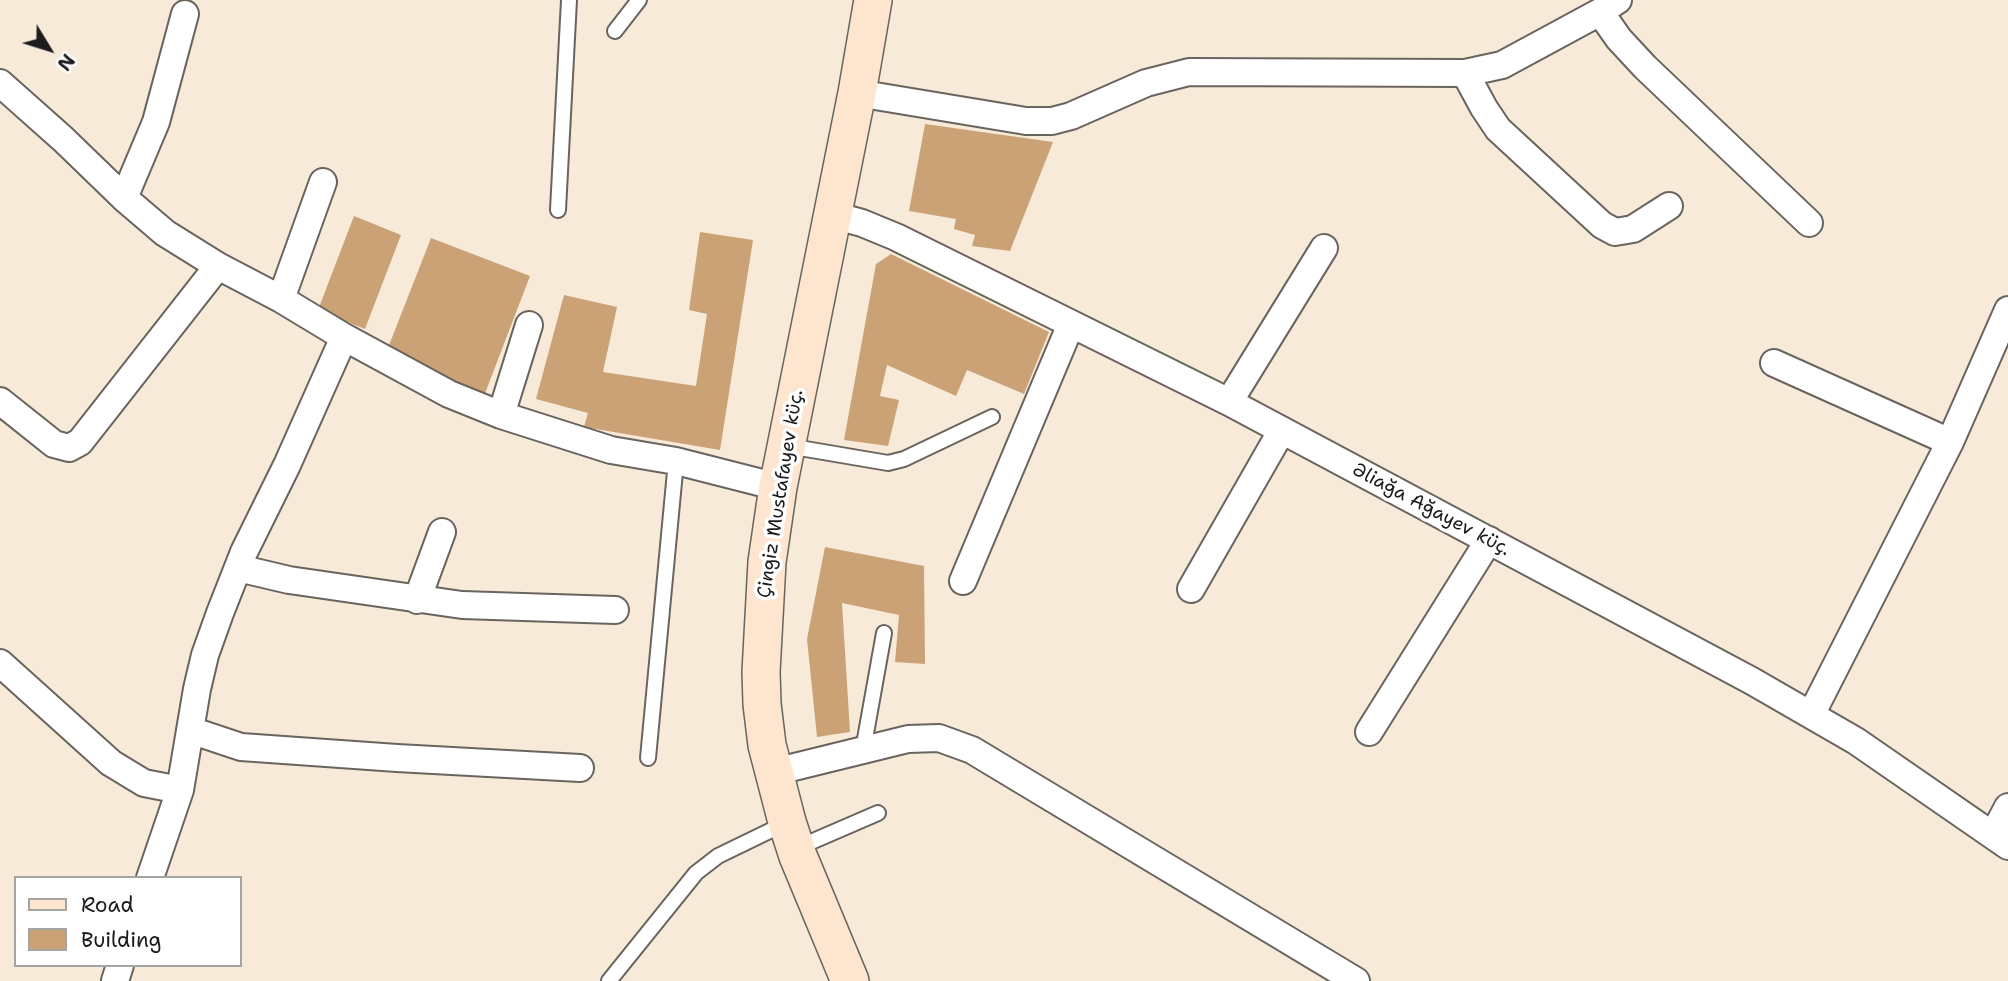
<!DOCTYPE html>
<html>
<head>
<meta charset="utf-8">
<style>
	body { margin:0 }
	#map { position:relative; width:2008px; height:981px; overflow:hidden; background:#f8ead9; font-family:"Shantell Sans",sans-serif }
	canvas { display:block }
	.legend { position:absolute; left:14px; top:876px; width:228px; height:91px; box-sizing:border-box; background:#fff; border:2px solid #a4a4a4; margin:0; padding:9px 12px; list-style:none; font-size:21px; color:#1c1c1c }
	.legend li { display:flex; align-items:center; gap:14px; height:35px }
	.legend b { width:35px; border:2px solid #a4a4a4 }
	.north { position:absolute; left:14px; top:14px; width:70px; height:70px; -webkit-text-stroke:5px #fff; paint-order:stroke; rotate:128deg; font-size:19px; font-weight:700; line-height:28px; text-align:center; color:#1c1c1c }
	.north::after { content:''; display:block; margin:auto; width:24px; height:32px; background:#1c1c1c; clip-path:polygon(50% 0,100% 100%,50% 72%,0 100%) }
</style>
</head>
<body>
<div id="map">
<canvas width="2008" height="981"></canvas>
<ul class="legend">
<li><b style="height:9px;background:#fde5d0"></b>Road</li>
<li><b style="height:19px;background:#cba276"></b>Building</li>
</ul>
<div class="north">N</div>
</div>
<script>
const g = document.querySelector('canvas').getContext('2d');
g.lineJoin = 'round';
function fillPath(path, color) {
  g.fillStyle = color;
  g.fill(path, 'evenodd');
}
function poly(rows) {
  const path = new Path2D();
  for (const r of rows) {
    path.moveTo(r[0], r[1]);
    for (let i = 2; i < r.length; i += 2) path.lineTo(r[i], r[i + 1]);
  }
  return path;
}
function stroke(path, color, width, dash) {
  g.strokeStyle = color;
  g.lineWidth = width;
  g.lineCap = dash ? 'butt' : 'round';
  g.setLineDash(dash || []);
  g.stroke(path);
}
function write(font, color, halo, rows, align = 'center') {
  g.font = font + ' "Shantell Sans",sans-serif';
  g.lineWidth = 7;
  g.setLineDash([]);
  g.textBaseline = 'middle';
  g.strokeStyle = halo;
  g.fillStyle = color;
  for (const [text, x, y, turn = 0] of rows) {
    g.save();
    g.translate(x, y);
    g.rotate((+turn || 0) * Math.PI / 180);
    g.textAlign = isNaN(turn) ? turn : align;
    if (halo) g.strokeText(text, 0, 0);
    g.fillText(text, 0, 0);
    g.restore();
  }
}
const building = poly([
	[925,124,1053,142,1010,251,972,246,975,235,954,229,956,219,909,211],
	[354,216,401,235,365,329,318,310],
	[700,232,753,240,720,450,584,427,588,413,536,399,564,295,617,307,603,372,696,386,707,314,689,310],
	[431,238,530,276,484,396,384,358],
	[891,254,1049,332,1024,394,967,370,956,396,887,365,880,396,899,400,888,446,844,440,876,264],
	[825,547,924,566,925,664,895,662,899,615,842,603,850,732,817,737,807,639]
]);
const lane = poly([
	[615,31,639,0],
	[558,210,569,0],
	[788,446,888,463,904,459,992,417],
	[863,750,884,633],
	[648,758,676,461],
	[797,848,878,813],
	[609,981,696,873,718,856,786,823]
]);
const street = poly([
	[1600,12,1619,39,1645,67,1809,223],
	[1465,73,1484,108,1498,129,1602,225,1615,232,1633,229,1669,206],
	[0,83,63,139,124,198,165,233,218,266,281,299,344,337,449,394,501,415,611,450,676,461,778,487],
	[857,93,1026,121,1052,121,1071,116,1146,83,1189,72,1465,73,1502,65,1600,12,1618,0],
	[124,198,156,122,185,14],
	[833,215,862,223,896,237,1229,402,1752,681,1856,741,2008,846],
	[281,299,323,182],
	[1774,363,1950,442],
	[0,401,54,444,69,448,80,442,218,266],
	[1229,402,1324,248],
	[501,415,529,325],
	[238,568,289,580,462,605,615,610],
	[963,581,1071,324],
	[1191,589,1282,430],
	[417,600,442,532],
	[0,663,111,763,144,783,180,790],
	[1811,715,1950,442,2008,310],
	[190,730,241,747,397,758,580,768],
	[1369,732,1489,540],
	[774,772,908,739,939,738,972,750,1356,981],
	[1993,835,2008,807],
	[150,878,180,790,197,689,205,655,220,613,244,552,287,465,344,337],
	[115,981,120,965]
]);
const secondary = poly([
	[850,981,798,856,787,822,767,745,762,704,761,672,767,562,778,487,857,93,873,0]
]);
const streetNames = [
	["Çingiz Mustafayev küç.",781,494,-81],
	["Əliağa Ağayev küç.",1431,510,28]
];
fillPath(building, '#cba276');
stroke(lane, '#69645e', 18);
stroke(street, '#69645e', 30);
stroke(secondary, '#69645e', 40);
stroke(lane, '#fff', 14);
stroke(street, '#fff', 26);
stroke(secondary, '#fde5d0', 37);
write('19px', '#1c1c1c', '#fff', streetNames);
</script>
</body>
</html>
